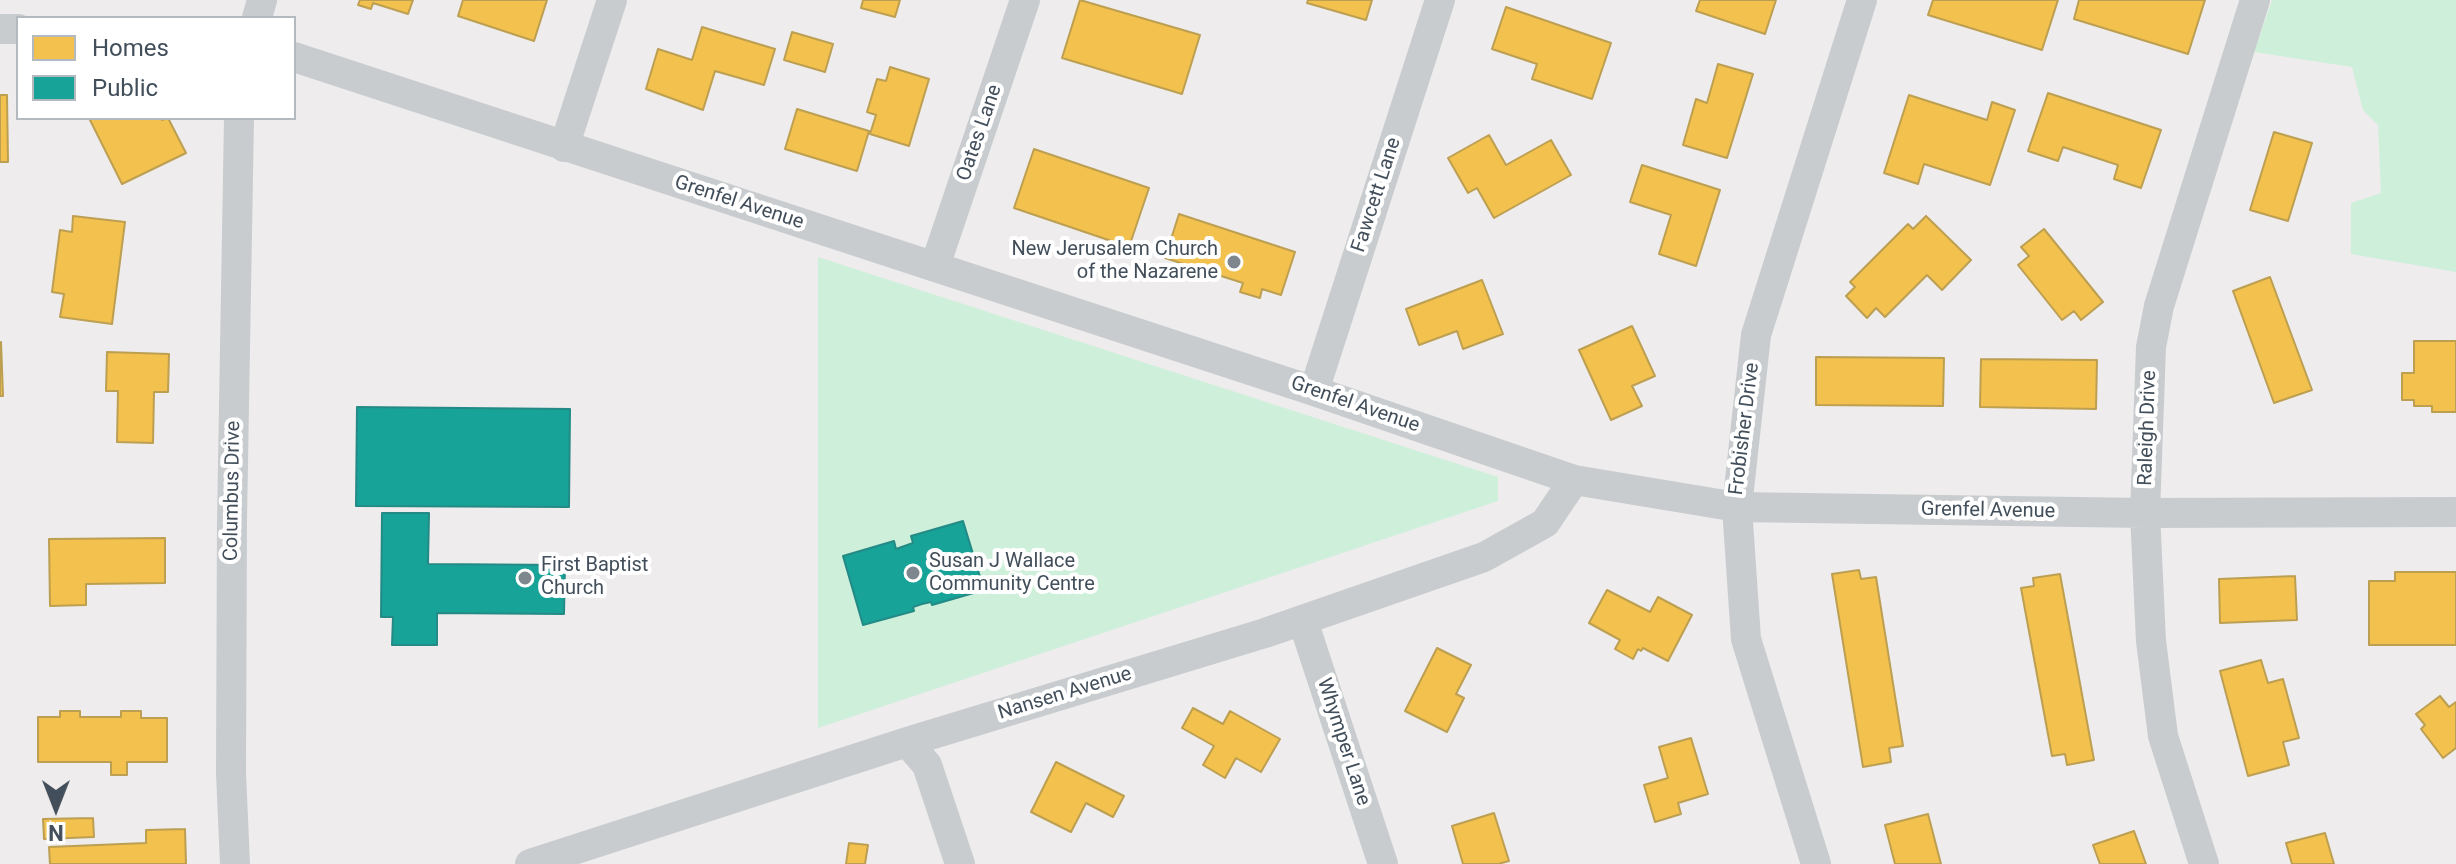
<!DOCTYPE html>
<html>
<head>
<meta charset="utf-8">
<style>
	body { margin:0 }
	#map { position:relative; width:2456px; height:864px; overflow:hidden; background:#eeecec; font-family:Roboto,sans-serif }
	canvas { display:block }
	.legend { position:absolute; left:16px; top:16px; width:280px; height:104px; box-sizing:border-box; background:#fff; border:2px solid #b3b9bd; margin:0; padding:10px 14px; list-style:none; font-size:24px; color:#424f5b }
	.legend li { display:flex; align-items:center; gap:16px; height:40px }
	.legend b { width:40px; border:2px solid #b3b9bd }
	.north { position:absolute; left:16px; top:768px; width:80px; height:80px; -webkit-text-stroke:6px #fff; paint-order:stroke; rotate:180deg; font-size:22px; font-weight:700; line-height:32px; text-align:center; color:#424f5b }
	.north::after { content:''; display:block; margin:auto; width:28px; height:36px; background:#424f5b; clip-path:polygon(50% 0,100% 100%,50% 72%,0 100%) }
</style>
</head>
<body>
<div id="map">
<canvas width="2456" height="864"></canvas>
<ul class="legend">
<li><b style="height:22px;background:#f2c14e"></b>Homes</li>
<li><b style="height:22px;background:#17a398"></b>Public</li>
</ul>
<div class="north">N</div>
</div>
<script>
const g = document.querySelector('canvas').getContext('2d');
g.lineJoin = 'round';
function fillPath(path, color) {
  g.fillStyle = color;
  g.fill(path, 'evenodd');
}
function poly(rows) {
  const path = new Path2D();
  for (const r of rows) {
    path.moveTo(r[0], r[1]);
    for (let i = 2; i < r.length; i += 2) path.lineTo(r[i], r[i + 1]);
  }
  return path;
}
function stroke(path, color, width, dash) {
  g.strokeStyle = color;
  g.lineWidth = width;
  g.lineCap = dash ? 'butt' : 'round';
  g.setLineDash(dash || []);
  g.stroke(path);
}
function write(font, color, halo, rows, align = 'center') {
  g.font = font + ' Roboto,sans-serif';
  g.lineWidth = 8;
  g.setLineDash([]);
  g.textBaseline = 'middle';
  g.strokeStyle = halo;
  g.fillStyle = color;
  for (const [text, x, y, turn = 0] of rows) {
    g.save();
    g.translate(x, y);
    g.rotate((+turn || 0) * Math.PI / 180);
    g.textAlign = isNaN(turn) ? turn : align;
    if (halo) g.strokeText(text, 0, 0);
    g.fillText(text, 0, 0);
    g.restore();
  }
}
const green = poly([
	[2272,0,2456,0,2456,272,2351,254,2351,203,2381,193,2378,125,2363,110,2352,67,2254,52],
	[818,257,1498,477,1498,501,818,728]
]);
const homes = poly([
	[360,0,413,0,408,14,373,3,371,9,358,5,360,0],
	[463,0,547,0,534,41,458,16,463,0],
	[863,0,900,0,895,17,861,8,863,0],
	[1080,0,1200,35,1182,94,1062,58,1080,0],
	[1308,0,1372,0,1366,20,1307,3,1308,0],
	[1700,0,1776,0,1765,34,1696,11,1700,0],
	[1933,0,2058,0,2042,50,1928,15,1933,0],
	[2079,0,2205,0,2188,54,2074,19,2079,0],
	[1506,7,1611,43,1592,99,1532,79,1537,64,1492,49,1506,7],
	[702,27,775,49,764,85,715,71,703,110,646,89,658,49,692,60,702,27],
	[792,32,833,44,825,72,784,60,792,32],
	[1718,64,1753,74,1727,158,1683,145,1696,99,1707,103,1718,64],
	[890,67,929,79,909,146,870,134,876,115,867,112,877,79,886,81,890,67],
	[2048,93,2161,130,2141,188,2114,179,2118,165,2063,147,2058,161,2028,151,2048,93],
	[0,95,7,95,8,162,0,162,0,95],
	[1909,95,1987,120,1992,102,2015,110,1990,185,1924,164,1918,184,1884,173,1909,95],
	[797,109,869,131,857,171,785,149,797,109],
	[89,118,161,118,162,120,168,118,186,153,122,184,89,118],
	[2274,132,2312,143,2288,221,2250,210,2274,132],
	[1489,135,1506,165,1551,140,1571,175,1494,218,1477,188,1468,193,1448,158,1489,135],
	[1034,149,1149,188,1129,247,1014,208,1034,149],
	[1642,165,1720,190,1696,266,1659,254,1671,215,1630,202,1642,165],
	[1179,214,1295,252,1281,295,1262,289,1260,298,1240,292,1243,283,1165,258,1179,214],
	[73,216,125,222,112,324,60,317,64,294,52,292,60,230,72,232,73,216],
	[1926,216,1971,260,1942,290,1927,275,1885,317,1876,308,1867,318,1846,296,1855,287,1850,282,1908,224,1913,229,1926,216],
	[2044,229,2103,302,2081,320,2074,311,2062,320,2018,265,2029,256,2021,247,2044,229],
	[2270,277,2312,390,2274,403,2233,291,2270,277],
	[1482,280,1503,334,1463,349,1457,331,1419,345,1406,309,1482,280],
	[1632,326,1655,376,1632,386,1642,406,1611,420,1579,350,1632,326],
	[2414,341,2456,341,2456,412,2432,412,2432,406,2414,406,2414,400,2402,400,2402,373,2414,373,2414,341],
	[1,342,3,396,0,396,0,343,1,342],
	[107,352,169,354,168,392,154,392,153,443,117,442,118,391,106,391,107,352],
	[1816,357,1944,358,1943,406,1816,405,1816,357],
	[1981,359,2097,360,2096,409,1980,407,1981,359],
	[165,538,165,583,86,584,86,605,50,606,49,539,165,538],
	[1859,570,1861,579,1876,577,1903,746,1889,748,1891,762,1863,767,1832,574,1859,570],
	[2395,572,2456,572,2456,645,2369,645,2369,581,2395,581,2395,572],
	[2060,574,2094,760,2067,765,2065,754,2052,756,2021,588,2034,586,2033,578,2060,574],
	[2295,576,2297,620,2220,623,2219,579,2295,576],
	[1607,590,1650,612,1658,597,1692,615,1668,661,1643,648,1641,651,1638,649,1633,659,1615,649,1620,640,1589,623,1607,590],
	[1437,648,1471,665,1456,694,1464,698,1447,732,1405,711,1437,648],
	[2261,660,2268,683,2283,679,2299,738,2283,742,2289,765,2248,776,2220,671,2261,660],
	[2440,696,2449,707,2456,702,2456,748,2443,758,2421,729,2425,725,2416,714,2440,696],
	[1193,708,1223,724,1230,711,1280,739,1261,772,1236,758,1225,778,1203,765,1214,746,1182,728,1193,708],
	[60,711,80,711,80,717,121,717,121,711,141,711,141,718,167,718,167,762,127,762,127,775,111,775,111,762,38,762,38,717,60,717,60,711],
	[1691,738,1708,794,1678,803,1681,814,1655,822,1644,785,1668,778,1659,747,1691,738],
	[1056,762,1124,796,1113,817,1086,803,1071,832,1031,812,1056,762],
	[1494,813,1509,861,1498,864,1463,864,1452,826,1494,813],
	[1928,814,1941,864,1895,864,1885,825,1928,814],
	[93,818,94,837,44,839,43,819,93,818],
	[185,829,186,864,50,864,49,847,146,843,146,830,185,829],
	[2134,831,2146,864,2100,864,2093,845,2134,831],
	[2325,833,2334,864,2292,864,2286,843,2325,833],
	[849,843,868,845,865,864,846,864,849,843]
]);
const public = poly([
	[357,407,570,409,569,507,356,506,357,407],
	[382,513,429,513,428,564,565,565,564,614,437,613,437,645,392,645,393,617,381,617,382,513],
	[963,521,984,590,932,605,931,602,922,604,913,607,914,611,863,625,843,556,894,541,896,549,913,543,911,536,963,521]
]);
const minor = poly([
	[257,18,262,0],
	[0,29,18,29],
	[294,57,1314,391,1574,480,1737,507,2145,513,2456,512],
	[564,147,612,0],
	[935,266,1025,0],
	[1314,391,1440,0],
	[1303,621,1383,864],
	[907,742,927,765,960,864],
	[235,864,231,773,232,521,239,118],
	[530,864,907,742,1265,633,1484,557,1545,523,1574,480],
	[1816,864,1746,639,1737,507,1756,335,1862,0],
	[2204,864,2163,736,2151,641,2145,513,2151,347,2159,306,2255,0]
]);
const markers = [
	[1234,262,8,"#7e868e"],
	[913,573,8,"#7e868e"],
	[525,578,8,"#7e868e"]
];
const streetNames = [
	["Oates Lane",980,133,-71],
	["Fawcett Lane",1377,195,-72],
	["Grenfel Avenue",739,203,18],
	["Grenfel Avenue",1355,405,19],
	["Raleigh Drive",2148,428,-88],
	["Frobisher Drive",1745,429,-83],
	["Columbus Drive",233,491,-89],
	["Grenfel Avenue",1988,511,1],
	["Nansen Avenue",1065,694,-17],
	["Whymper Lane",1343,742,72]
];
const poiNames = [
	["New Jerusalem Church",1218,250,"right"],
	["of the Nazarene",1218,273,"right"],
	["Susan J Wallace",929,562],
	["Community Centre",929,585],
	["First Baptist",541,566],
	["Church",541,589]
];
fillPath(green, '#cef0da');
fillPath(homes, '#f2c14e');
stroke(homes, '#bd9f52', 2);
fillPath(public, '#17a398');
stroke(public, '#248a86', 2);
stroke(minor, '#c8ccce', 30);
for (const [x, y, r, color] of markers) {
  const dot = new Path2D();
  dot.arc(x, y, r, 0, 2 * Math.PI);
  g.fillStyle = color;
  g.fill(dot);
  stroke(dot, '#fff', 3);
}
write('20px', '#424f5b', '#fff', streetNames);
write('20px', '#424f5b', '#fff', poiNames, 'left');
</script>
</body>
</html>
